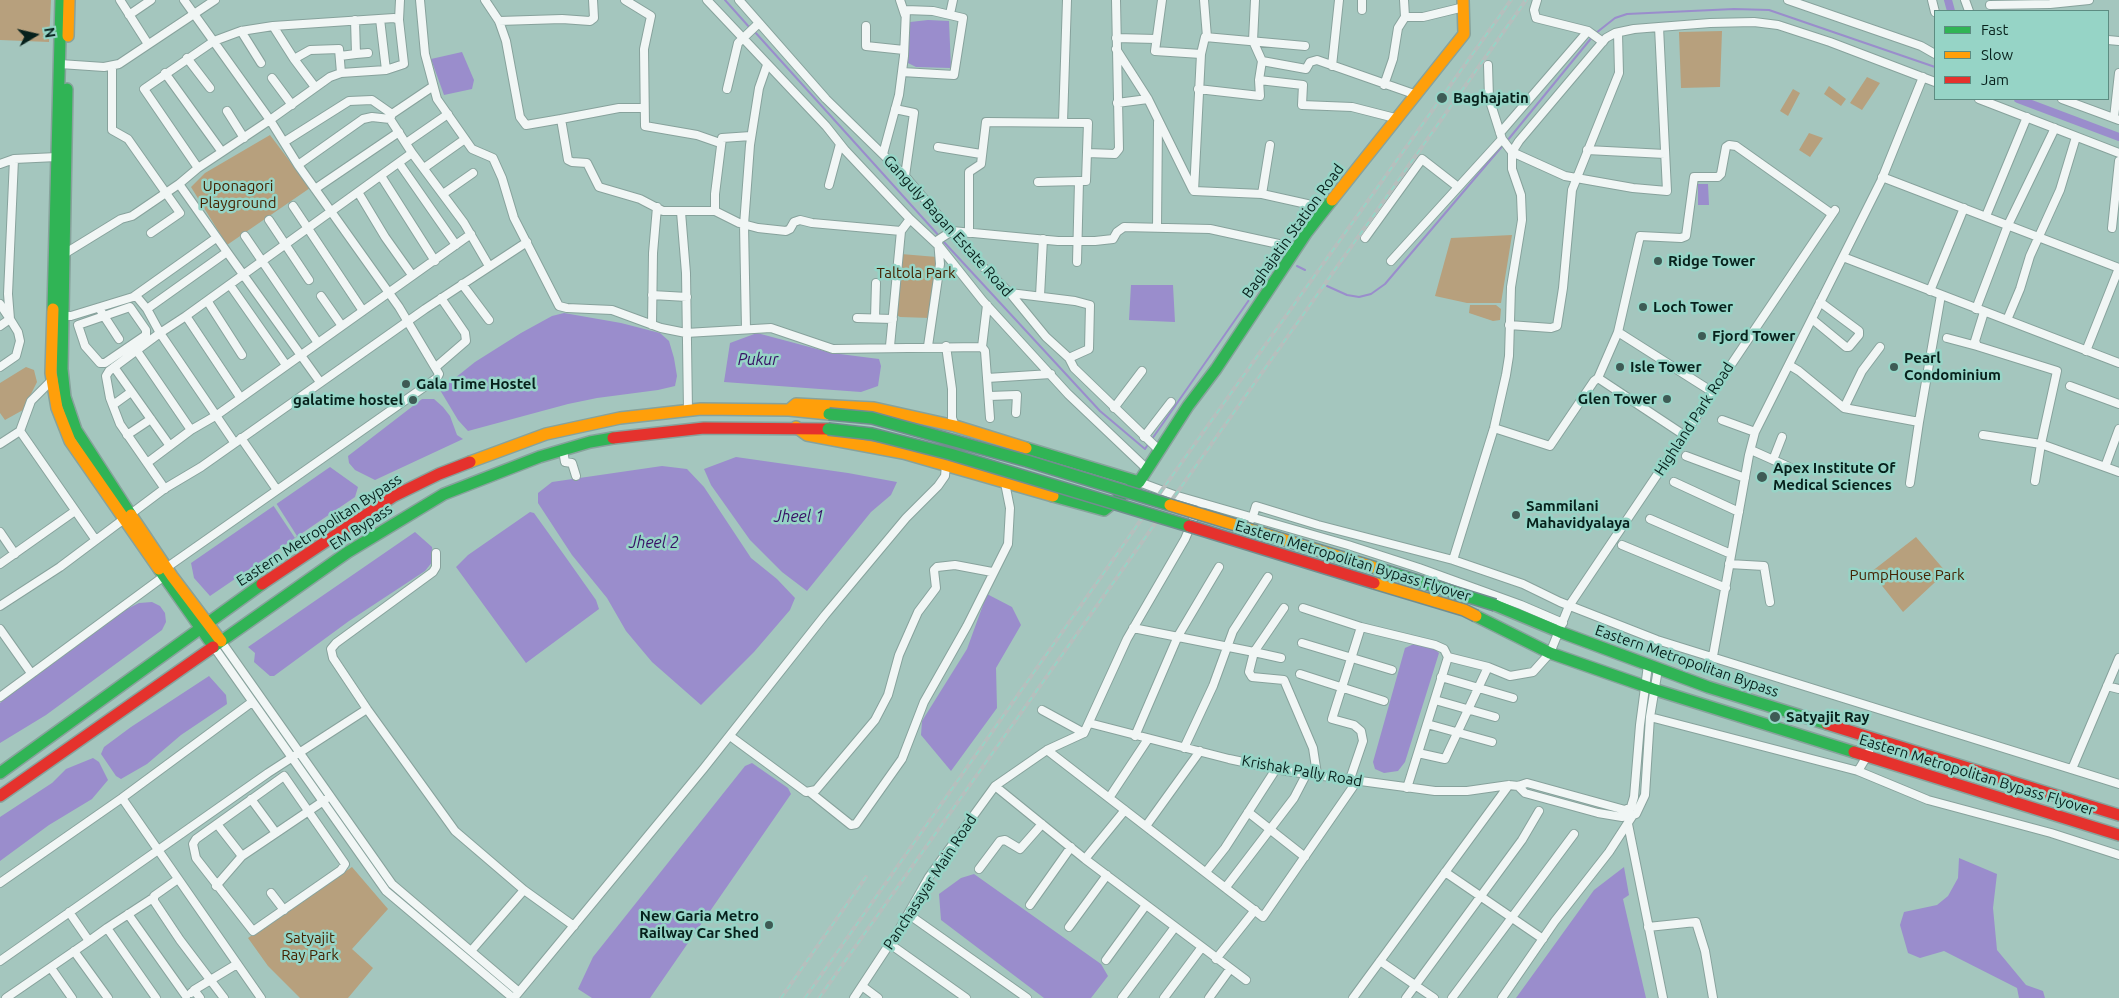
<!DOCTYPE html>
<html>
<head>
<meta charset="utf-8">
<style>
	body { margin:0 }
	#map { position:relative; width:2119px; height:998px; overflow:hidden; background:#a4c6be; font-family:Ubuntu,sans-serif }
	canvas { display:block }
	.legend { position:absolute; left:1934px; top:10px; width:175px; height:90px; box-sizing:border-box; background:#96d4c6; border:1px solid #5d8c82; margin:0; padding:6px 9px; list-style:none; font-size:15px; color:#07211c }
	.legend li { display:flex; align-items:center; gap:10px; height:25px }
	.legend b { width:25px; border:1px solid #5d8c82 }
	.north { position:absolute; left:10px; top:10px; width:50px; height:50px; -webkit-text-stroke:4px #96d4c6; paint-order:stroke; rotate:81deg; font-size:14px; font-weight:700; line-height:20px; text-align:center; color:#07211c }
	.north::after { content:''; display:block; margin:auto; width:18px; height:22px; background:#07211c; clip-path:polygon(50% 0,100% 100%,50% 72%,0 100%) }
</style>
</head>
<body>
<div id="map">
<canvas width="2119" height="998"></canvas>
<ul class="legend">
<li><b style="height:6px;background:#30b455"></b>Fast</li>
<li><b style="height:6px;background:#ff9f0a"></b>Slow</li>
<li><b style="height:6px;background:#e5322d"></b>Jam</li>
</ul>
<div class="north">N</div>
</div>
<script>
const g = document.querySelector('canvas').getContext('2d');
g.lineJoin = 'round';
function fillPath(path, color) {
  g.fillStyle = color;
  g.fill(path, 'evenodd');
}
function poly(rows) {
  const path = new Path2D();
  for (const r of rows) {
    path.moveTo(r[0], r[1]);
    for (let i = 2; i < r.length; i += 2) path.lineTo(r[i], r[i + 1]);
  }
  return path;
}
function stroke(path, color, width, dash) {
  g.strokeStyle = color;
  g.lineWidth = width;
  g.lineCap = dash ? 'butt' : 'round';
  g.setLineDash(dash || []);
  g.stroke(path);
}
function write(font, color, halo, rows, align = 'center') {
  g.font = font + ' Ubuntu,sans-serif';
  g.lineWidth = 5;
  g.setLineDash([]);
  g.textBaseline = 'middle';
  g.strokeStyle = halo;
  g.fillStyle = color;
  for (const [text, x, y, turn = 0] of rows) {
    g.save();
    g.translate(x, y);
    g.rotate((+turn || 0) * Math.PI / 180);
    g.textAlign = isNaN(turn) ? turn : align;
    if (halo) g.strokeText(text, 0, 0);
    g.fillText(text, 0, 0);
    g.restore();
  }
}
const green = poly([
	[0,0,51,0,49,42,0,40],
	[1722,31,1720,87,1681,88,1679,32],
	[1867,77,1880,83,1862,110,1850,103],
	[1829,86,1846,99,1841,106,1824,94],
	[1793,89,1800,93,1788,116,1780,111],
	[1809,133,1823,138,1810,157,1799,150],
	[270,135,310,188,227,245,191,187,205,173],
	[1512,235,1501,303,1467,303,1435,296,1451,238],
	[901,254,937,257,930,318,900,317,895,314],
	[1470,305,1496,305,1501,309,1500,320,1493,321,1469,313],
	[26,367,34,370,37,382,23,410,5,420,0,413,0,383],
	[1916,537,1946,572,1903,612,1871,572],
	[352,867,388,909,352,949,373,968,348,998,300,998,268,966,248,938]
]);
const water = poly([
	[928,20,949,21,951,68,916,67,908,63,910,22],
	[462,52,474,80,472,89,444,95,431,59],
	[1698,184,1708,184,1709,205,1698,205],
	[1131,285,1173,285,1175,322,1129,320],
	[564,313,621,323,660,333,669,341,674,358,677,376,675,386,658,390,597,398,568,404,468,431,458,420,440,390,475,362,521,333,552,316],
	[757,333,832,353,879,359,881,366,878,386,861,392,724,382,730,343],
	[422,399,434,399,443,407,450,416,457,435,463,439,375,480,355,470,349,463,348,456],
	[736,457,848,473,897,482,891,495,871,512,807,591,782,572,750,540,711,485,704,469],
	[662,466,687,469,704,487,751,558,777,579,795,598,790,610,754,652,701,705,652,662,626,631,607,598,572,555,538,503,538,493,552,482],
	[330,467,358,487,355,497,210,596,194,578,191,563],
	[530,512,534,513,567,559,596,600,599,609,526,663,456,567,468,555],
	[415,532,432,547,433,561,425,571,349,621,274,676,270,676,254,662,255,653,248,647],
	[987,594,1012,607,1021,625,996,668,997,708,951,771,921,735,922,721,967,649],
	[152,602,160,606,165,613,166,622,162,630,46,715,0,743,0,703,52,661,125,610,139,603],
	[1416,643,1434,648,1439,653,1405,762,1398,771,1384,773,1375,769,1373,762,1405,648],
	[209,676,226,695,227,704,181,735,147,764,121,779,116,776,101,754,104,747,131,727],
	[93,758,99,762,108,780,92,799,49,825,0,861,0,817,52,783,66,769],
	[752,763,788,788,791,794,650,998,592,998,578,989,593,957,745,766],
	[1959,858,1997,874,1993,908,1997,950,2026,985,2043,991,2045,998,2019,998,2017,988,1944,951,1920,958,1908,953,1900,925,1904,912,1937,905,1948,896,1958,878],
	[1624,867,1629,895,1623,899,1646,998,1516,998,1594,890],
	[974,874,1101,964,1108,976,1091,998,1044,998,941,920,939,894,961,878]
]);
const pier = poly([
	[276,503,297,536,295,538,273,505]
]);
const stream = poly([
	[725,0,750,28],
	[754,31,940,237],
	[1596,33,1615,18,1627,14,1734,9,1769,10,1935,67],
	[1507,141,1593,36],
	[943,241,1100,411,1145,449,1149,443],
	[1297,266,1305,270],
	[1327,286,1347,295,1359,297,1371,294,1385,284,1504,144],
	[1152,439,1272,267]
]);
const canal = poly([
	[1948,0,1951,11],
	[2018,99,2119,137]
]);
const street = poly([
	[120,0,148,44],
	[420,0,425,54,437,99,472,149,493,158,502,178,514,218,559,306,567,308,612,310,661,328,686,333,771,328,833,349,982,347,985,351,990,418],
	[485,0,499,21,506,41,520,117,526,125,561,119,568,160,572,162,587,163,599,187,640,199,663,211,715,211,739,223,758,228,786,231,790,229,794,222,800,220,812,223,901,231],
	[625,0,651,16,644,49,645,126,697,135,720,143],
	[707,0,826,126,845,150,910,219],
	[739,0,826,99,905,176,977,261,1010,293,1046,337,1069,358,1074,368,1159,450],
	[900,0,905,15],
	[1162,0,1155,51,1201,54,1194,191,1262,194,1325,208],
	[1204,0,1207,37],
	[1255,0,1253,41,1262,61,1306,69,1310,62,1317,60,1414,94],
	[1537,0,1534,10,1536,18,1588,31,1603,42],
	[1788,0,1921,46,1935,54],
	[1932,0,1935,12],
	[1965,0,1969,11],
	[1990,5,2050,4,2089,0],
	[1362,10,1362,0],
	[950,14,953,0],
	[129,15,151,0],
	[1405,17,1423,17,1464,7],
	[380,19,386,70],
	[399,20,400,0],
	[499,21,562,19,590,21,594,18,593,0],
	[866,26,866,46,904,50],
	[1659,27,1667,191,1633,188,1565,176,1512,152,1519,141,1606,38,1615,33,1634,29,1659,27,1710,23,1754,22,1778,25,1830,42,1935,82],
	[1116,38,1156,39],
	[2108,40,2119,41],
	[1116,49,1148,99,1193,190],
	[356,54,368,53],
	[1201,54,1205,37,1305,46],
	[340,56,356,54,355,20],
	[187,58,210,88],
	[294,59,310,50,339,49,341,73],
	[261,63,241,31,273,26],
	[60,64,104,67,119,64,215,0],
	[1332,66,1339,0],
	[112,67,112,130,128,139,180,213,151,233],
	[165,73,222,152],
	[272,78,292,105],
	[1259,80,1262,61],
	[1384,85,1393,59,1398,28,1405,17,1404,0],
	[727,89,738,43,759,23],
	[1198,89,1260,96,1259,80,1303,85,1302,105,1352,107,1395,118],
	[1979,99,2119,153],
	[2062,99,2119,120],
	[1117,103,1148,99],
	[895,109,914,113,905,176],
	[227,111,244,138],
	[2114,118,2119,73],
	[561,119,619,108,644,108],
	[1063,122,1067,0],
	[1500,133,1588,31],
	[284,142,349,101,372,100,392,114],
	[406,143,448,114],
	[938,147,981,154],
	[1587,150,1665,154],
	[412,153,390,119,392,114,432,87],
	[1087,153,1115,154,1119,149,1116,0],
	[883,154,899,95,904,56,906,10,933,11,963,18,954,75,902,72],
	[399,163,456,245],
	[0,164,14,159,57,157],
	[298,165,363,119,372,117,390,119],
	[198,168,270,120,330,77,341,73,386,70,404,64,399,20,394,18,273,26,294,59,315,87],
	[424,168,465,139],
	[381,176,435,261],
	[1882,177,2119,268,2086,351],
	[1038,182,1079,181],
	[179,184,198,168,144,89,214,41,241,31],
	[829,185,840,144],
	[315,189,399,132],
	[358,192,385,237,412,275],
	[443,194,473,173],
	[1262,194,1270,145],
	[293,206,363,311],
	[715,211,715,194,722,138,751,136],
	[681,212,686,273,688,411],
	[1986,216,2027,117],
	[269,220,309,280],
	[1157,227,1158,122],
	[2112,228,2119,161],
	[969,233,969,172,981,164,986,122,1088,123,1086,181,1079,181,1077,262],
	[245,236,318,343],
	[1365,238,1422,159,1458,187],
	[227,252,320,382],
	[1843,257,2119,363],
	[1391,261,1502,139],
	[462,284,489,320],
	[230,285,286,365],
	[1930,291,1964,208],
	[1010,293,1075,301,1090,305,1089,349,1069,358],
	[652,295,687,297],
	[321,296,342,326],
	[1040,296,1043,239],
	[133,297,216,238],
	[208,302,242,355],
	[0,304,10,319,8,294,14,159],
	[99,308,104,316,130,307,146,330,146,335,105,363,100,363,85,346,78,325,104,316,119,339],
	[147,309,160,333,186,316],
	[1976,309,2008,225,2055,128],
	[1984,312,1975,341,1977,346,2057,371,2041,444,2119,472],
	[59,316,71,316,133,297,137,297,147,309,227,252,179,184,132,216,121,219,64,254],
	[857,318,893,319],
	[875,318,876,283],
	[1812,319,1846,347,1849,347,1859,335,1859,331,1820,302],
	[2007,320,2020,289,2030,256,2060,190,2076,137],
	[652,325,653,253,657,207],
	[1509,325,1551,328,1557,326,1563,288,1572,190,1619,73,1618,33],
	[0,326,10,319,18,332,20,341,16,356,0,367],
	[746,329,744,225,750,145,759,88,767,65],
	[1618,332,1711,391],
	[1947,338,1977,346],
	[890,346,901,231,910,219,940,247,983,301,1068,394,1147,469],
	[928,346,940,264,938,240,952,231,1058,241,1095,241,1113,239,1117,232,1124,227,1210,229,1297,248],
	[946,346,952,389,952,418,955,426],
	[982,347,987,305],
	[137,351,191,430,147,463],
	[1789,365,1799,371,1844,408,1919,422,1941,295],
	[437,366,466,341,465,333,441,298],
	[114,367,170,446],
	[987,378,1051,374],
	[1598,378,1684,435],
	[2070,386,2119,404],
	[989,396,1017,395,1016,413],
	[240,397,186,316,412,153,464,223,489,266],
	[113,405,131,392],
	[1114,408,1142,371],
	[1844,408,1862,371,1880,347],
	[1722,420,1755,432],
	[1494,428,1550,446,1594,381,1598,378,1618,332,1640,236,1681,238,1686,236,1694,177,1718,177,1721,174,1726,147,1729,145,1736,146,1832,214],
	[191,430,217,415,471,234],
	[20,431,95,539],
	[127,435,151,419],
	[1983,435,2041,444,2035,481],
	[1144,437,1171,402],
	[241,438,277,490],
	[0,444,20,431,31,401,52,380],
	[563,450,565,462,572,463,576,476],
	[1751,450,1789,467],
	[1686,456,1745,478],
	[1773,460,1782,437],
	[2105,467,2119,429],
	[1139,482,1174,495,1348,545,1419,568,1521,605,1563,623],
	[1674,482,1739,512],
	[1910,483,1919,422],
	[165,489,120,424,110,398,106,376,109,371,160,333,234,442],
	[1252,519,1256,506,1318,525,1453,560,1523,584,1560,602,1657,640,2119,784],
	[1650,519,1731,554],
	[0,532,15,554],
	[1622,545,1726,588],
	[436,553,436,567,433,572,336,643,331,649,333,658,367,709,455,831,524,890,574,926],
	[1453,560,1494,428,1506,375,1509,356,1511,287,1522,220,1521,195,1512,169,1512,152,1502,139,1489,98,1488,65],
	[0,564,75,511],
	[1729,564,1764,566,1770,602],
	[166,568,437,378,439,374,399,307,298,165,270,120,184,0],
	[0,606,60,567,164,489,201,467,425,309,527,242],
	[1303,608,1361,627,1435,645,1444,649,1448,657],
	[1133,628,1254,652,1284,608],
	[0,629,31,673],
	[221,641,392,884,519,992],
	[1302,643,1392,670],
	[214,647,386,891,513,998],
	[1713,656,1749,455,1755,432,1881,181,1923,77],
	[1281,658,1254,652,1249,672,1252,677,1284,680,1313,748,1317,774],
	[1300,674,1384,701],
	[1441,677,1513,698],
	[2107,686,2119,689],
	[0,697,163,577],
	[1435,700,1495,717],
	[1042,710,1084,733],
	[1650,717,1858,771,1928,800,2051,833,2119,855],
	[1089,723,1229,759,1286,771,1435,791,1467,791,1509,785,1518,786,1527,783,1625,810,1631,807,1634,797,1640,725,1648,665],
	[1427,724,1492,742],
	[730,736,806,792,816,790,875,720,888,695,899,655,918,612,936,588,934,570,937,567,955,565,992,572],
	[1135,736,1178,636,1219,567],
	[1184,748,1213,686,1233,631,1268,577],
	[1047,750,1263,917,1357,781],
	[1418,753,1445,759,1488,667],
	[2072,769,2119,658],
	[1858,771,1867,756,1874,739],
	[284,776,345,864,341,870,253,931,196,858,193,844,196,839,284,776],
	[1350,779,1363,741,1361,731,1354,725,1332,719,1361,627],
	[995,786,1085,859,1246,980],
	[1518,786,1525,793,1598,813,1622,817,1636,814,1645,795,1650,717,1658,669],
	[1407,788,1448,657,1488,667,1510,676,1533,672,1550,653,1569,606,1835,210],
	[811,793,851,825,856,824,902,759,924,702,967,626,1008,544,1010,508,1005,483],
	[122,798,261,998],
	[1109,798,1148,739],
	[251,799,276,833],
	[1248,812,1305,857],
	[217,824,242,856],
	[1628,824,1663,998],
	[1146,826,1200,751],
	[1085,859,1125,810],
	[979,869,1000,841,1005,840,1020,849,1042,824],
	[1206,872,1225,848,1276,769],
	[1445,872,1543,939],
	[178,879,154,896,154,901,180,940,224,998],
	[0,883,122,798,252,702],
	[216,886,242,856,325,800],
	[1226,887,1294,798,1307,773],
	[271,893,284,910],
	[1030,905,1071,847],
	[69,912,89,941,107,928,156,998],
	[128,914,186,996],
	[908,914,1027,998],
	[1069,927,1107,875],
	[1648,927,1696,922,1705,951,1713,998],
	[107,928,153,898],
	[890,944,966,998],
	[74,951,108,998],
	[471,951,524,890],
	[1216,959,1255,910],
	[1106,960,1146,905],
	[0,961,268,773,367,709],
	[1380,961,1434,998],
	[51,968,72,998],
	[862,986,878,998],
	[194,990,237,964],
	[191,993,194,990,200,998],
	[6,998,89,941],
	[514,998,704,768,825,615,906,518,938,486,945,476,946,465],
	[854,998,900,928,929,877,995,786,1047,750,1084,733,1127,639,1185,539,1200,503],
	[1122,998,1175,927],
	[1164,998,1202,947],
	[1209,998,1230,969],
	[1353,998,1509,785],
	[1406,998,1522,840,1539,811],
	[1452,998,1574,834],
	[1502,998,1555,921,1609,852,1633,815]
]);
const fast = poly([
	[67,89,62,369,65,397,76,430,131,515],
	[53,309,61,0],
	[1026,448,1139,482],
	[1053,496,1104,510,1139,482,1188,406,1216,369,1307,232,1332,200],
	[159,569,214,647],
	[1495,605,1560,632,1708,687,1827,724],
	[1476,616,1550,653,1653,689,1854,752],
	[213,647,348,552,444,494,539,457,590,442,613,438],
	[0,773,262,584]
]);
const slow = poly([
	[68,36,69,0],
	[1332,200,1464,34,1463,0],
	[53,309,51,373,57,408,70,441,159,569],
	[789,410,796,404,874,408,955,426,1026,448],
	[796,427,807,435,903,453,1053,496],
	[470,462,546,434,620,418,701,409,789,410,829,414],
	[131,515,172,576,221,641]
]);
const jam = poly([
	[613,438,704,428,828,429],
	[262,584,394,496,439,474,470,462],
	[1827,724,2119,815],
	[1854,752,2119,835],
	[0,796,213,647]
]);
const rail = poly([
	[781,998,866,877],
	[805,998,1162,490,1511,0],
	[819,998,1526,0]
]);
const fastBridge = poly([
	[829,414,872,418,1027,461,1170,505],
	[828,429,872,434,950,454,1189,526],
	[1373,567,1495,605]
]);
const slowBridge = poly([
	[1170,505,1373,567],
	[1374,583,1464,610,1476,616]
]);
const jamBridge = poly([
	[1189,526,1374,583]
]);
const markers = [
	[1442,98,6,"#3e5b55"],
	[1658,261,5,"#3e5b55"],
	[1643,307,5,"#3e5b55"],
	[1702,336,5,"#3e5b55"],
	[1620,367,5,"#3e5b55"],
	[1894,367,5,"#3e5b55"],
	[406,384,5,"#3e5b55"],
	[1667,399,5,"#3e5b55"],
	[413,400,5,"#3e5b55"],
	[1762,477,6,"#3e5b55"],
	[1516,515,5,"#3e5b55"],
	[1775,717,6,"#3e5b55"],
	[769,925,5,"#3e5b55"]
];
const poiNames = [
	["Baghajatin",1453,98],
	["Ridge Tower",1668,261],
	["Loch Tower",1653,307],
	["Fjord Tower",1712,336],
	["Pearl",1904,358],
	["Condominium",1904,375],
	["Isle Tower",1630,367],
	["Gala Time Hostel",416,384],
	["Glen Tower",1657,399,"right"],
	["galatime hostel",403,400,"right"],
	["Apex Institute Of",1773,468],
	["Medical Sciences",1773,485],
	["Sammilani",1526,506],
	["Mahavidyalaya",1526,523],
	["Satyajit Ray",1786,717],
	["New Garia Metro",759,916,"right"],
	["Railway Car Shed",759,933,"right"]
];
const parkNames = [
	["Uponagori",238,186],
	["Playground",238,203],
	["Taltola Park",916,273],
	["PumpHouse Park",1907,575],
	["Satyajit",310,938],
	["Ray Park",310,955]
];
const streetNames = [
	["Ganguly Bagan Estate Road",948,226,48],
	["Baghajatin Station Road",1293,231,-54],
	["Highland Park Road",1694,419,-57],
	["EM Bypass",361,527,-33],
	["Eastern Metropolitan Bypass",319,530,-33],
	["Eastern Metropolitan Bypass Flyover",1353,561,17],
	["Eastern Metropolitan Bypass",1687,661,19],
	["Krishak Pally Road",1302,771,10],
	["Eastern Metropolitan Bypass Flyover",1977,775,17],
	["Panchasayar Main Road",930,882,-57]
];
const waterNames = [
	["Pukur",758,360],
	["Jheel 1",799,517],
	["Jheel 2",654,543]
];
fillPath(green, '#b7a07d');
fillPath(water, '#9a8dcc');
fillPath(pier, '#a4c6be');
stroke(stream, '#9a8dcc', 2);
stroke(canal, '#9a8dcc', 8);
stroke(street, '#87a29c', 10);
stroke(fast, '#87a29c', 14);
stroke(slow, '#87a29c', 14);
stroke(jam, '#87a29c', 14);
stroke(street, '#f1f6f5', 8);
stroke(fast, '#30b455', 11);
stroke(slow, '#ff9f0a', 11);
stroke(jam, '#e5322d', 11);
stroke(rail, '#b5bfbd', 4);
stroke(rail, '#96d4c6', 2, [5.5]);
stroke(fastBridge, '#728d8f', 14, []);
stroke(slowBridge, '#728d8f', 14, []);
stroke(jamBridge, '#728d8f', 14, []);
stroke(fastBridge, '#30b455', 11);
stroke(slowBridge, '#ff9f0a', 11);
stroke(jamBridge, '#e5322d', 11);
for (const [x, y, r, color] of markers) {
  const dot = new Path2D();
  dot.arc(x, y, r, 0, 2 * Math.PI);
  g.fillStyle = color;
  g.fill(dot);
  stroke(dot, '#96d4c6', 2);
}
write('bold 15px', '#07211c', '#96d4c6', poiNames, 'left');
write('15px', '#442201', '#96d4c6', parkNames);
write('15px', '#07211c', '#96d4c6', streetNames);
write('italic 16px', '#370f65', '#96d4c6', waterNames);
</script>
</body>
</html>
